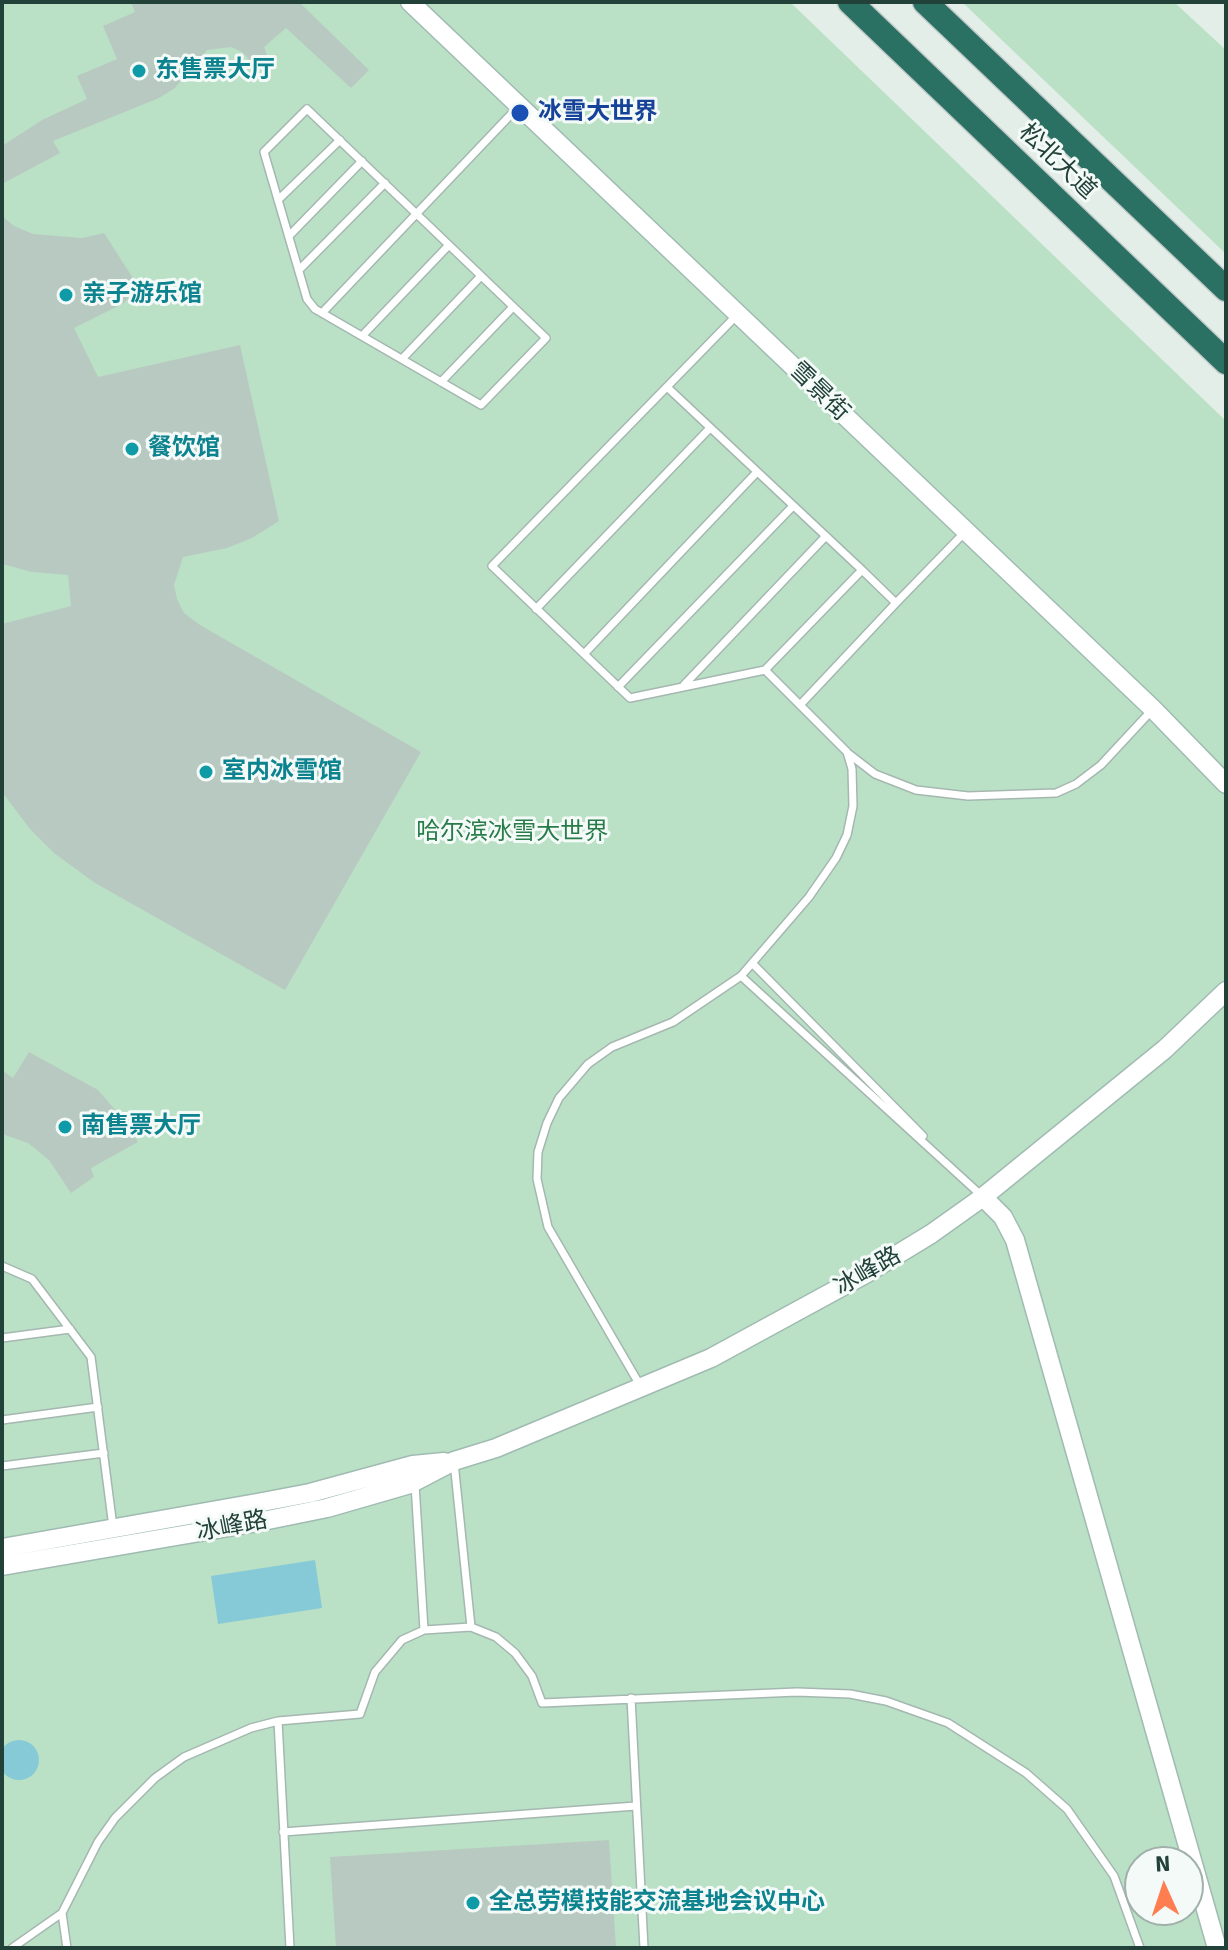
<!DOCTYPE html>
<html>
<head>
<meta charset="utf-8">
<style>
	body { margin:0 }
	#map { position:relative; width:1228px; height:1950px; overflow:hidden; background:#e3eee9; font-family:Signika,sans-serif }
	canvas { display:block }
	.frame { position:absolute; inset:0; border:4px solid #214139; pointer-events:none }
	.north { position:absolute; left:1124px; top:1846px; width:80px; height:80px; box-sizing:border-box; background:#f4faf7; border:2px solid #a0b0ab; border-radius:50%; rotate:357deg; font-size:22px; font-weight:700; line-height:32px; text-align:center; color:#214139 }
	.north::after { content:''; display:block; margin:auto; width:28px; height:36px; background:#fe7e51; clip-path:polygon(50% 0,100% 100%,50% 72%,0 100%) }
</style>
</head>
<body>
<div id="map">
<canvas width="1228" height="1950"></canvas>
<div class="frame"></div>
<div class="north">N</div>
</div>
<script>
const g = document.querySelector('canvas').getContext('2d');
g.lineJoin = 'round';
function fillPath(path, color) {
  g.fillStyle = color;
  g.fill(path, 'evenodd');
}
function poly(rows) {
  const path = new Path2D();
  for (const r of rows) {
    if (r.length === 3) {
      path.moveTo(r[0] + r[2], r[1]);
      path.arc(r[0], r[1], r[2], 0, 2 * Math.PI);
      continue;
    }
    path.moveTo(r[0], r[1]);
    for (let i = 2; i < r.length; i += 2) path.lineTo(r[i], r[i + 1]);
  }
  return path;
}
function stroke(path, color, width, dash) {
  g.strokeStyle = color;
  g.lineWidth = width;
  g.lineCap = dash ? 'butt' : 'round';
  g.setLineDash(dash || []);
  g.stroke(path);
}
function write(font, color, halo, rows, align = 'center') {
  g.font = font + ' Signika,"Noto Sans SC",sans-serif';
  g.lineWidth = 6;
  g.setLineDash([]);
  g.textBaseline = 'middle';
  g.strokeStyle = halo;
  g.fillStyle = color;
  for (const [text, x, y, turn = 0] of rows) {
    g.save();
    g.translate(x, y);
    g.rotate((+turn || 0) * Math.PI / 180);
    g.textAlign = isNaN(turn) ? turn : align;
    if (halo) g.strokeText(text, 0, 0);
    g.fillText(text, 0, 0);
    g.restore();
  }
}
const green = poly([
	[2,2,790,2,1226,421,1226,1948,2,1948],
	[1140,1862,1188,1862,1188,1910,1140,1910],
	[962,2,1174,2,1226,50,1226,254]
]);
const water = poly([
	[315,1560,322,1608,218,1624,211,1576],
	[19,1760,20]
]);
const building = poly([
	[131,2,299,2,369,70,351,88,286,28,264,47,268,58,255,65,242,52,231,47,207,50,175,88,159,98,53,141,60,153,2,184,2,146,42,120,87,99,77,76,117,59,103,26,135,12],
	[2,216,14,226,33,234,82,238,104,233,138,286,124,303,74,328,98,377,240,345,279,521,252,538,227,548,183,557,174,585,177,599,184,613,200,625,421,752,285,990,95,883,54,853,30,829,2,792,2,624,71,606,68,575,32,572,2,564],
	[29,1052,98,1090,123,1119,138,1142,91,1168,94,1177,71,1193,49,1160,28,1143,2,1134,2,1070,13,1078],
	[609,1840,616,1948,336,1948,330,1857]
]);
const lane = poly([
	[307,109,546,338,481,405,315,309,307,299,264,152,307,109],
	[278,200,340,140],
	[289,236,362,161],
	[299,270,385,183],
	[322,313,519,106],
	[738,314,492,566,630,698,765,670],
	[362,336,449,245],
	[402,359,481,276],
	[441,382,513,307],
	[667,387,862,570],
	[536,609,710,428],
	[584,654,757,472],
	[684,685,826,536],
	[618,687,793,506],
	[800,705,896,603],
	[849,754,875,774,916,790,968,796,1056,793,1076,784,1101,765,1153,709],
	[753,964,923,1136],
	[741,976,982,1196],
	[2,1266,32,1279,91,1357,113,1527],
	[2,1338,70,1329],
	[641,1387,548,1227,537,1179,538,1152,547,1123,559,1098,588,1064,612,1047,673,1022,741,976,809,897,836,858,847,835,853,806,852,769,847,752,765,670,862,570,896,603,964,533],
	[2,1420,98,1407],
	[454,1462,471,1627],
	[2,1466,104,1453],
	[415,1484,424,1630],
	[631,1698,644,1948],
	[278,1721,290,1948],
	[283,1832,636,1806],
	[62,1913,67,1948],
	[12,1948,62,1913,98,1842,115,1818,155,1778,184,1757,251,1728,278,1721,360,1714,375,1672,402,1640,424,1630,471,1627,496,1637,515,1653,532,1676,542,1703,797,1692,850,1694,886,1701,948,1723,1026,1773,1067,1809,1114,1876,1140,1948]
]);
const secondary = poly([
	[410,2,1153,709,1226,784],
	[983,1197,1003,1217,1015,1240,1217,1948],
	[2,1548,257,1503,310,1493,413,1465,444,1462],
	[2,1566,258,1522,327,1508,410,1484,454,1461,496,1448,711,1358,867,1273,931,1234,983,1197,1165,1049,1226,991]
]);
const highway = poly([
	[850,2,1226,362],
	[925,2,1226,289]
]);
const markers = [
	[139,71,8,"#0f9aa8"],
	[520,113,10,"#1a4fb4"],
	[66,295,8,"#0f9aa8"],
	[132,449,8,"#0f9aa8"],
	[206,772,8,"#0f9aa8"],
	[65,1127,8,"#0f9aa8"],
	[473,1903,8,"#0f9aa8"]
];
const cultureNames = [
	["东售票大厅",155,71],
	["亲子游乐馆",82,295],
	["餐饮馆",148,449],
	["室内冰雪馆",222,772],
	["南售票大厅",81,1127],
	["全总劳模技能交流基地会议中心",489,1903]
];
const transitNames = [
	["冰雪大世界",538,113]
];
const streetNames = [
	["松北大道",1057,162,44],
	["雪景街",819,392,44],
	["冰峰路",868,1272,-30],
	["冰峰路",232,1527,-11]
];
const parkNames = [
	["哈尔滨冰雪大世界",512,833]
];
fillPath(green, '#bae1c5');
fillPath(water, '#86cad8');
fillPath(building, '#b8c9c2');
stroke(lane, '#a5b7b1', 10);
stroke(secondary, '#a0bbb2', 21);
stroke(highway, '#c1cac8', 27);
stroke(lane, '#fff', 7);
stroke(secondary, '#fff', 18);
stroke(highway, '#2a7063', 24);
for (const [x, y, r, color] of markers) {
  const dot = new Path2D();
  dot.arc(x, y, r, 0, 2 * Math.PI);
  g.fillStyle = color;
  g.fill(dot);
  stroke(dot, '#f4faf7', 3);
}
write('bold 24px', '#0d838f', '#f4faf7', cultureNames, 'left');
write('bold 24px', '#164399', '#f4faf7', transitNames, 'left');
write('24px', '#214139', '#f4faf7', streetNames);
write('24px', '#277c49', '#f4faf7', parkNames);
</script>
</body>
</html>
